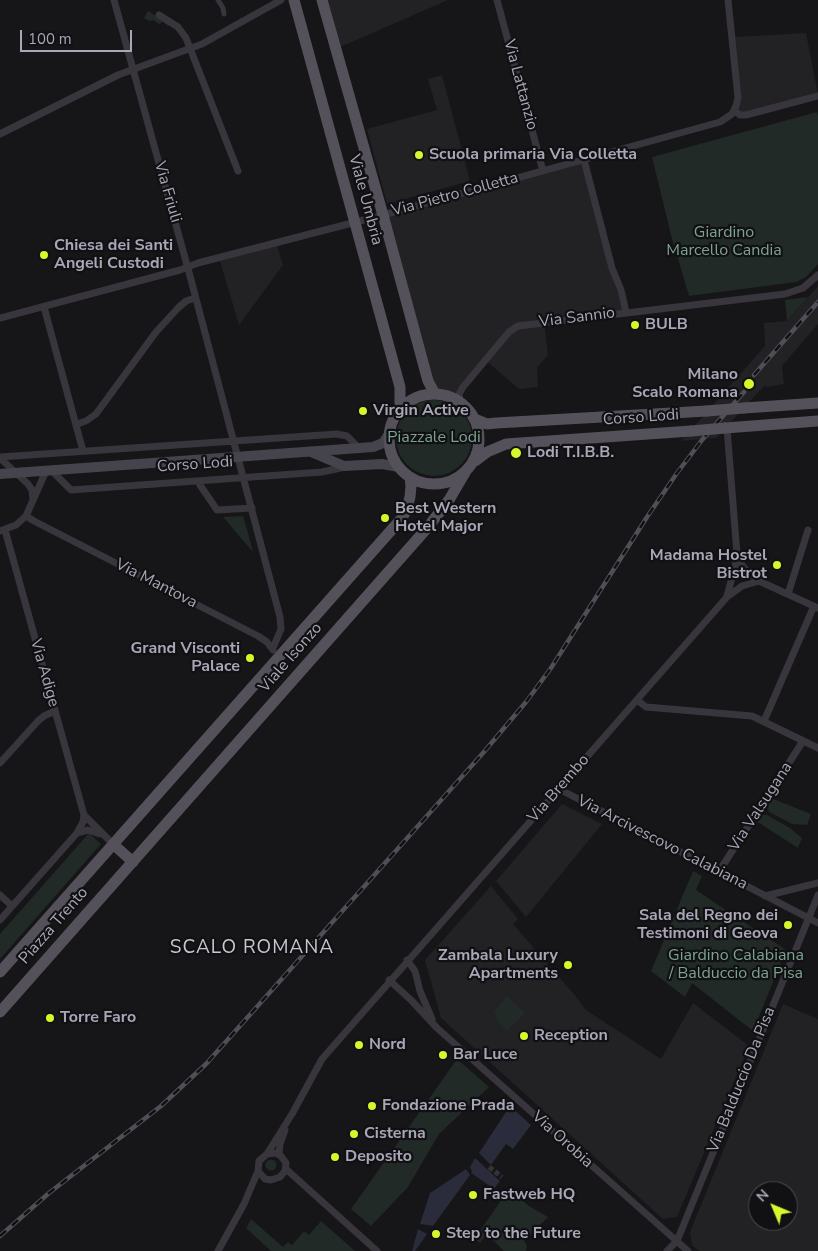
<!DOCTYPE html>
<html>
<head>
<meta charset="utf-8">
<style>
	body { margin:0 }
	#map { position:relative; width:818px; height:1251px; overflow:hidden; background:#161517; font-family:"Nunito Sans",sans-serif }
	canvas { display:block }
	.north { position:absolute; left:748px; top:1181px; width:50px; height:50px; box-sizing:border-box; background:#111012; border:1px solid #4e4c54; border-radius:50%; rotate:315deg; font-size:14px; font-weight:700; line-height:20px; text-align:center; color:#a9a6b7 }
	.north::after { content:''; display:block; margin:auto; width:18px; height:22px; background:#d7f72c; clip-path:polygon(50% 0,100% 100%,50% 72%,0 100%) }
	.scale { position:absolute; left:20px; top:30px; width:112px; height:22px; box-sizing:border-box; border:2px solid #a9a6b7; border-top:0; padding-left:6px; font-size:15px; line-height:18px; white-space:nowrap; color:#a9a6b7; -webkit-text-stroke:4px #111012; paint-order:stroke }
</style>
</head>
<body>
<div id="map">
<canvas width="818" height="1251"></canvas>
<div class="north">N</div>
<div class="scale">100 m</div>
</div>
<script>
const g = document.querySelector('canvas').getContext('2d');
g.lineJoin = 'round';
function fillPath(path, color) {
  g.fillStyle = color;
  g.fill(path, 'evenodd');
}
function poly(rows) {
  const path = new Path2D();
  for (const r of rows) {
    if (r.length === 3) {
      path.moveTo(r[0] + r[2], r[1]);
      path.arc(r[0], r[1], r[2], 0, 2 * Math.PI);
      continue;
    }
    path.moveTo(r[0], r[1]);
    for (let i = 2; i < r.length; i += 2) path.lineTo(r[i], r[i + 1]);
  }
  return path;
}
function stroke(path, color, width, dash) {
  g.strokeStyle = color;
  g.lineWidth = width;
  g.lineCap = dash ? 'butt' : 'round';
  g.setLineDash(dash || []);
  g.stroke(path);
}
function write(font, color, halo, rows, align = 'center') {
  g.font = font + ' "Nunito Sans",sans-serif';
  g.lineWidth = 4.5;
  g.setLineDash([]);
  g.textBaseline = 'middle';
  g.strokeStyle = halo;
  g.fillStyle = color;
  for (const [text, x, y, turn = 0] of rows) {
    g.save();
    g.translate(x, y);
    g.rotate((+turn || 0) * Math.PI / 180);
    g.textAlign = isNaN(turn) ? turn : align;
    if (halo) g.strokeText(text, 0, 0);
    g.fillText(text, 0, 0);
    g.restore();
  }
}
const built = poly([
	[323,0,448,0,338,48],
	[806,33,818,94,747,114,736,110,734,37],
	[442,75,470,181,387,204,367,129,437,110,428,79],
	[582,162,619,292,623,311,544,321,548,355,537,368,538,387,519,389,484,359,462,384,453,397,433,392,386,216],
	[277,245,283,265,239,325,220,261],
	[818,286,818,324,782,366,784,384,767,387,765,385,716,438,681,441,765,346,764,323,787,321],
	[562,804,602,824,526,917,496,881],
	[491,886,518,919,513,924,573,993,586,1010,661,1059,693,1003,749,1046,677,1217,663,1219,441,1018,425,960],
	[783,1004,818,1019,818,1251,699,1251,692,1245,690,1232],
	[758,1191,788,1191,788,1221,758,1221]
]);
const green = poly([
	[148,11,170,25,168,26,163,22,159,24,153,20,150,21,144,18],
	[817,112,818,117,818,264,806,277,796,282,689,296,671,235,652,157],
	[808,297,787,321,785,300],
	[434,438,38],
	[243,516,248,533,253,552,223,517],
	[771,798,811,814,807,825,792,824,769,812,766,805],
	[760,815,767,815,790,828,802,838,798,848,756,821],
	[89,833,101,844,0,959,0,934],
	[693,871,702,876,696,890,786,950,753,1031,692,983,685,997,651,971],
	[507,996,525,1013,507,1031,497,1020,494,1012],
	[457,1059,489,1087,439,1134,408,1187,371,1226,351,1209],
	[271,1165,5.5],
	[509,1189,529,1206,548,1217,524,1241,527,1245,526,1251,504,1251,487,1234,480,1243,474,1239],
	[251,1219,283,1247,288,1242,292,1245,304,1231,309,1235,321,1221,355,1251,271,1251,246,1228]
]);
const water = poly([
	[510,1106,531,1125,513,1149,506,1144,491,1165,479,1153],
	[475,1158,500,1181,494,1189,471,1173,472,1171,470,1167],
	[466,1169,470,1175,433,1226,420,1224,430,1193],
	[418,1229,427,1234,415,1251,412,1251]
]);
const pedestrianTunnel = poly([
	[489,1167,502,1177]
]);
const pedestrian = poly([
	[218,0,223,8,224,14]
]);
const minor = poly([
	[114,0,190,276,280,617,281,629,273,648],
	[497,0,543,171],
	[159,15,178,27,186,38,238,171],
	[734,110,740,115,746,115,818,96],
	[0,134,118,75,202,44,281,0],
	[584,160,612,268,621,290,626,312],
	[44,307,83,451],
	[0,318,180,270,198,263,383,215,720,122,732,114,736,106,738,98,728,0],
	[460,401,459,394,463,387,509,332,518,326,785,294,803,288,818,275],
	[77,424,86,421,96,414,156,332,178,308,186,301,195,298],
	[727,428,737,554,735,567,727,596],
	[0,457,337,434,347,436,359,448],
	[0,458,28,484,32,490,33,499],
	[52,471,71,490,322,472,345,467],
	[199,481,200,485,217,510,252,508],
	[26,516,34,521,258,636,267,642,273,650],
	[0,531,16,525,26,516,46,471],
	[737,554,743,567,759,581,818,608],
	[788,594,808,530],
	[637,700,646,707,752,716,818,748],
	[764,721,814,606],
	[0,763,38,721,44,716,55,711],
	[559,789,818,923],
	[84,815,113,844],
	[77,833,88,830,100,834],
	[718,873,803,741],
	[0,895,12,906],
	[765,896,818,883],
	[0,920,77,833,83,822,84,815,5,530],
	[407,960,415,971,420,991,432,1019],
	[389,980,412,1001,437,1028,688,1251],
	[279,1154,280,1144,285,1130],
	[286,1169,377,1251],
	[258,1171,265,1179,271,1180,280,1177,285,1171,286,1163,281,1156,276,1153,267,1154],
	[218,1251,244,1204,258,1171,259,1161,267,1154,292,1114,322,1059,727,597,742,586,759,581],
	[667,1251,677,1241,818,895]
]);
const secondary = poly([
	[311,452,344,466,382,464,399,467],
	[0,474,373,447,383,443,389,434]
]);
const primary = poly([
	[294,0,400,387,400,409],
	[322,0,383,215,428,381,435,394],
	[434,439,45],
	[744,408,818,403],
	[475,419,487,424,496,423,707,411],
	[725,428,818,421],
	[475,461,487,452,506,444,691,431],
	[113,844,133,862],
	[0,972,402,518,406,511,410,497,411,486,410,477],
	[0,1012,428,527,449,500,466,471]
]);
const rail = poly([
	[754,375,818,302],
	[0,1236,49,1193,161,1106,206,1064,483,753,526,702,551,668,647,517,677,473,702,440,744,392]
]);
const primaryBridge = poly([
	[707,411,744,408],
	[691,431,725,428]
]);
const markers = [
	[419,155,5,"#d7f72c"],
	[44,255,5,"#d7f72c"],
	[635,325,5,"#d7f72c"],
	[749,384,6,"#d7f72c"],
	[363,411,5,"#d7f72c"],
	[516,453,6,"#d7f72c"],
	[385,518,5,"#d7f72c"],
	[777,565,5,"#d7f72c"],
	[250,658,5,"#d7f72c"],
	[788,925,5,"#d7f72c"],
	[568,965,5,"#d7f72c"],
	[50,1018,5,"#d7f72c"],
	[524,1036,5,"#d7f72c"],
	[359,1045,5,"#d7f72c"],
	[443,1055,5,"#d7f72c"],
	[372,1106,5,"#d7f72c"],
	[354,1134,5,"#d7f72c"],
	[335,1157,5,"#d7f72c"],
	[473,1195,5,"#d7f72c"],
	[436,1234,5,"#d7f72c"]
];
const streetNames = [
	["Via Lattanzio",520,85,75],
	["Via Friuli",167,192,74],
	["Via Pietro Colletta",455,195,-15],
	["Viale Umbria",365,200,75],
	["Via Sannio",577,318,-7],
	["Corso Lodi",641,418,-4],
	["Corso Lodi",195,465,-4],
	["Via Mantova",156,584,27],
	["Viale Isonzo",291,658,-49],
	["Via Adige",44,673,74],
	["Via Brembo",559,789,-49],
	["Via Valsugana",761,807,-57],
	["Via Arcivescovo Calabiana",662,843,27],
	["Piazza Trento",54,926,-49],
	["Via Balduccio Da Pisa",742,1080,-68],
	["Via Orobia",562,1140,42]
];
const poiNames = [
	["Scuola primaria Via Colletta",429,155],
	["Chiesa dei Santi",54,246],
	["Angeli Custodi",54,264],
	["BULB",645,325],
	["Milano",738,375,"right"],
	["Scalo Romana",738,393,"right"],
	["Virgin Active",373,411],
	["Lodi T.I.B.B.",527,453],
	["Best Western",395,509],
	["Hotel Major",395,527],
	["Madama Hostel",767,556,"right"],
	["Bistrot",767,574,"right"],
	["Grand Visconti",240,649,"right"],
	["Palace",240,667,"right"],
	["Sala del Regno dei",778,916,"right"],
	["Testimoni di Geova",778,934,"right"],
	["Zambala Luxury",558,956,"right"],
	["Apartments",558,974,"right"],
	["Torre Faro",60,1018],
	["Reception",534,1036],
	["Nord",369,1045],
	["Bar Luce",453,1055],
	["Fondazione Prada",382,1106],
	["Cisterna",364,1134],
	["Deposito",345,1157],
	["Fastweb HQ",483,1195],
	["Step to the Future",446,1234]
];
const parkNames = [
	["Giardino",724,233],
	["Marcello Candia",724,251],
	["Piazzale Lodi",434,438],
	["Giardino Calabiana",736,956],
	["/ Balduccio da Pisa",736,974]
];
const quarterNames = [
	["SCALO ROMANA",252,948]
];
fillPath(built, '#222124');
fillPath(green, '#212a26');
fillPath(water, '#2a2b3b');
stroke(pedestrianTunnel, '#333237', 5, [5, 2.5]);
stroke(pedestrian, '#38353c', 5);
stroke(minor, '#38353c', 7);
stroke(secondary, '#45434c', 10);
stroke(primary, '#54515b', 11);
stroke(rail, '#504e57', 4.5);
stroke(rail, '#111012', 2.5, [8]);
stroke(primaryBridge, '#54515b', 11);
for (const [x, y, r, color] of markers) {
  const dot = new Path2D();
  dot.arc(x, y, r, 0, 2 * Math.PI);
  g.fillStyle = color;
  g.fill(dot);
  stroke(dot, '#111012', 2);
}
write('16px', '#a9a6b7', '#111012', streetNames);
write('bold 16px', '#a9a6b7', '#111012', poiNames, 'left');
write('16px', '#7ca392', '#111012', parkNames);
g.letterSpacing = '1px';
write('19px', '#cac7d3', '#111012', quarterNames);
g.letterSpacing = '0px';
</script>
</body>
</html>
